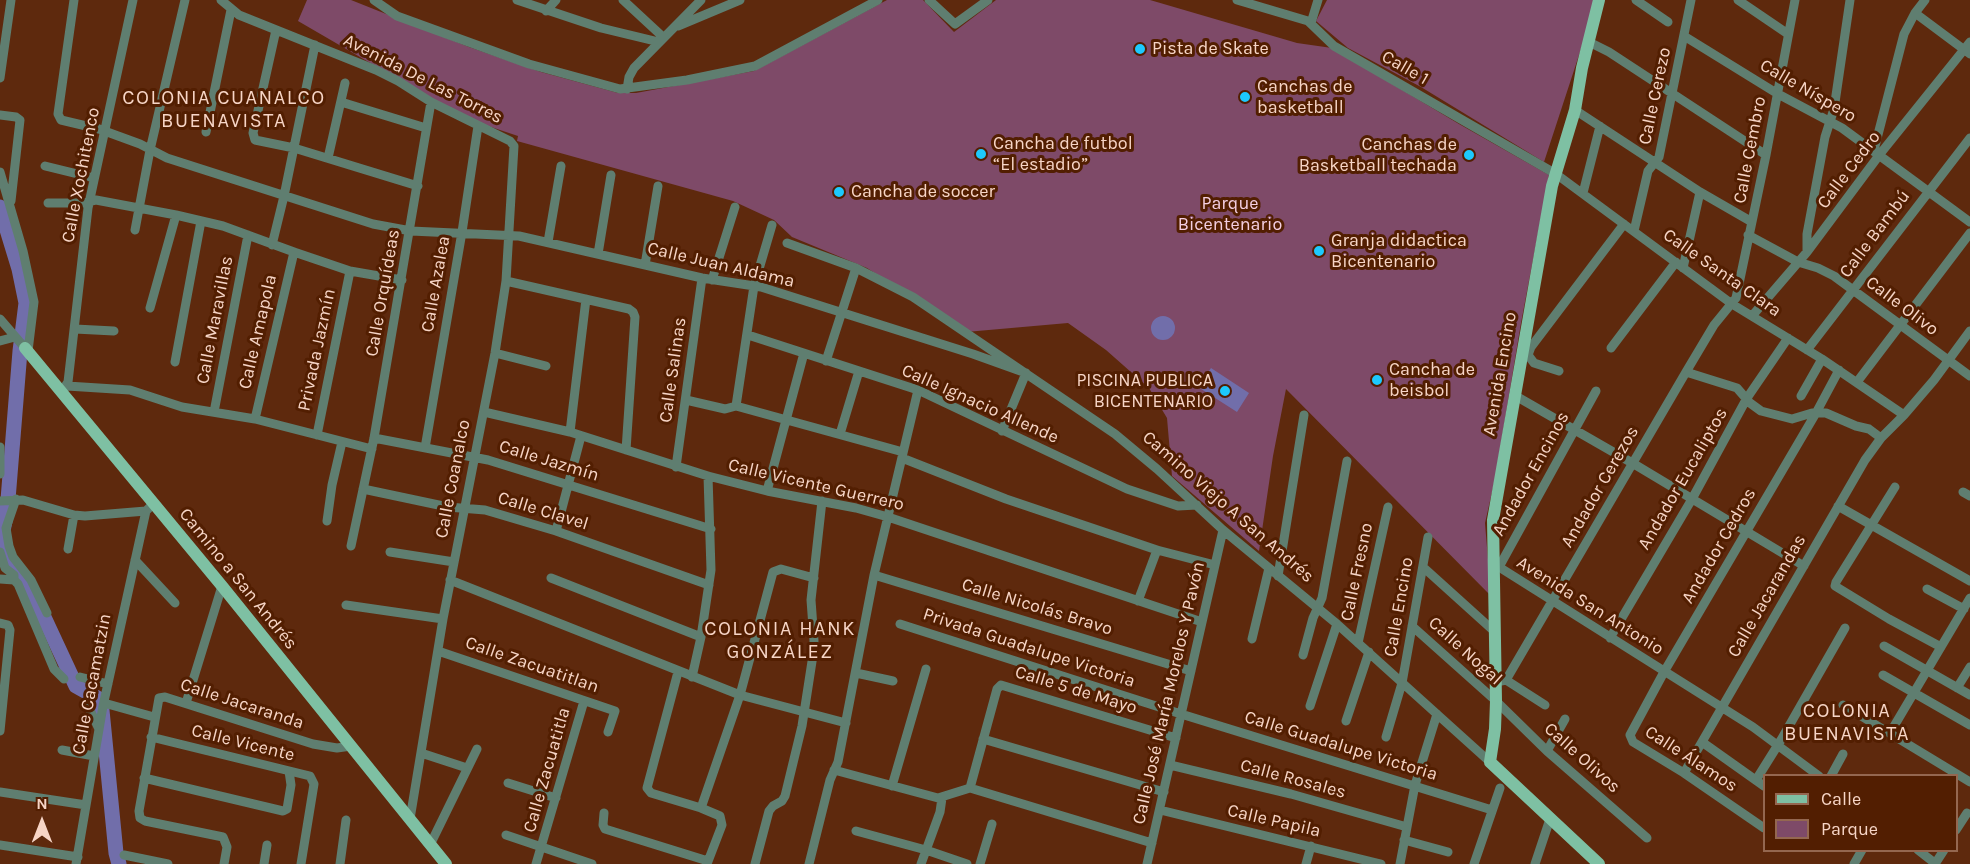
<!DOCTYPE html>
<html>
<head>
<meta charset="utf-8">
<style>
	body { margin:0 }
	#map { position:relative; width:1970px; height:864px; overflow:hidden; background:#5e290d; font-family:Karla,sans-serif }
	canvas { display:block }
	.legend { position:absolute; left:1763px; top:774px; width:195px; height:78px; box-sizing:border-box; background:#521e01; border:2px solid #946750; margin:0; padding:8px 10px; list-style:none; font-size:18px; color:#f7d5c6 }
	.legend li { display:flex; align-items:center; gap:12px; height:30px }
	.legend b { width:30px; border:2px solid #946750 }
	.north { position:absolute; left:12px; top:792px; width:60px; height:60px; -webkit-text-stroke:4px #521e01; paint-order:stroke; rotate:0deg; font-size:16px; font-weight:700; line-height:24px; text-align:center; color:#f7d5c6 }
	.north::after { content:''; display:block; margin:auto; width:21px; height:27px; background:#f7d5c6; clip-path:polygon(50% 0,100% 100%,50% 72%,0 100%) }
</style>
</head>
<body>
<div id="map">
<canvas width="1970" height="864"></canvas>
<ul class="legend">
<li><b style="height:8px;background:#7ec0a3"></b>Calle</li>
<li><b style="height:16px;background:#7e4a68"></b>Parque</li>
</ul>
<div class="north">N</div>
</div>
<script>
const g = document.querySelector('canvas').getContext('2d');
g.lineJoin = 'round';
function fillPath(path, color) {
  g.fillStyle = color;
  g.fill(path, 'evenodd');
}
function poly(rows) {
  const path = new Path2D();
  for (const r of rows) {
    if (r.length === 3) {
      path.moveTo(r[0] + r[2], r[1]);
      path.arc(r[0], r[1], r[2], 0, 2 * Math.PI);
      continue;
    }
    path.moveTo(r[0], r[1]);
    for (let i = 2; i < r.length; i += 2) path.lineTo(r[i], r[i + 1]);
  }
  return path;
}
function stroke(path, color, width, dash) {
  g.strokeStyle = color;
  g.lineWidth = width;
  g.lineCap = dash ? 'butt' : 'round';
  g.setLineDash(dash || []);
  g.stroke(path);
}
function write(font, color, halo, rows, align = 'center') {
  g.font = font + ' Karla,sans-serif';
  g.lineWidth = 6;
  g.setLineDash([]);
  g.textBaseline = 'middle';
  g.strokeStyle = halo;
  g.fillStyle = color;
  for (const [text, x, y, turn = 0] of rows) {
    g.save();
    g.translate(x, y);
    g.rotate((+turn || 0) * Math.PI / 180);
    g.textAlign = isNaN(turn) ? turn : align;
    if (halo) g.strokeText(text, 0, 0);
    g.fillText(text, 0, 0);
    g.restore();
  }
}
const green = poly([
	[307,0,351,0,469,47,541,72,618,93,636,93,754,71,887,0,923,0,954,32,996,0,1150,0,1297,43,1332,48,1459,124,1549,175,1521,323,1495,479,1485,523,1491,596,1286,389,1273,456,1259,551,1172,476,1167,418,1149,388,1106,350,1068,323,966,332,867,268,792,237,774,220,733,201,517,141,518,136,479,123,434,100,298,21],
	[1327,0,1597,0,1544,162,1421,87,1348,48,1316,21]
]);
const water = poly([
	[1163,328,12],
	[1211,368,1249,393,1237,412,1198,387]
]);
const river = poly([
	[0,207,19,269,26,303,20,351,7,512,1,540,11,566,29,585,76,686,101,700,116,853,119,864]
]);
const minor = poly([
	[74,0,58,114,61,120,99,129,140,144,167,158,373,224,411,231,519,236,702,278,761,287,973,354,1026,373],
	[221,0,239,15,376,70,398,81,431,102,510,141,514,146,506,281,495,353,443,619,410,819],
	[374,0,397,16,529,64,620,89,687,80,755,66,878,0],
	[517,0,601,28,659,42],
	[623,0,663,37],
	[929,0,955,24,988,0],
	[1237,0,1308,21,1334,46,1556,174,1732,304,1822,359,1904,415],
	[1636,0,1668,22],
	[1738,0,1788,34],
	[546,11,556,0],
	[1915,13,1970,54],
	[1311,23,1318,0],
	[678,26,740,0],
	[276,30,253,133,255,140,294,148,418,186],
	[1684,36,1778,94,1842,128,1970,222],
	[1589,42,1609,52,1766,155],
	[0,78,11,0],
	[627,89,629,77,634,68,701,0],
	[341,102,426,128],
	[1575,110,1700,192,1752,222],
	[0,115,16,117,20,120,11,201],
	[206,132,231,10],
	[1874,150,1904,34,1915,13,1925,0],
	[328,158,345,83],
	[45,166,94,178],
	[0,172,23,251,34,302,28,351],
	[1583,193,1600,126],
	[48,203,82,203,96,200,176,215,223,226,294,252,350,271,402,280],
	[135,230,150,150,185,0],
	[1634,231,1648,171,1659,157,1691,0],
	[1748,235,1798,262,1818,268,1834,276,1970,376],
	[548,242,561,166],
	[787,243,856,268,913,297,1115,434,1157,469,1223,530,1337,624,1490,762],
	[272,245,284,196,315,45],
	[1807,252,1807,234,1825,137,1834,109,1850,0],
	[598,254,611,175],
	[645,265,658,186],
	[1683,268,1700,192],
	[712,280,735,207],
	[506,281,629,309,633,312,635,317,626,450],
	[150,308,176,215],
	[1752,316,1807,252,1880,154,1970,42],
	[0,319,25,348],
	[75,329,114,331],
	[748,335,918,390,1127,489,1178,506,1197,505],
	[0,341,15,337],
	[1611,348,1676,262],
	[1807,350,1970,138],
	[1523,351,1528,355,1531,347,1624,224],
	[495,353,546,366],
	[1528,355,1534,363,1559,371],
	[826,361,856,268],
	[175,362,201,221],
	[1686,372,1737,388,1750,403,1761,411,1792,419,1812,413,1826,413,1856,426,1869,429,1881,438],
	[1857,382,1970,233],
	[67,386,130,390,182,407,255,419,372,449],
	[62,391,68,382,88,208,133,0],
	[1514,395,1634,464,1804,566],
	[1801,396,1822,359],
	[686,400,725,409,736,406,903,452],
	[736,406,754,286,772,225],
	[214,412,248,235],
	[484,412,570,432,708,476,767,491,856,508,888,517,1202,622],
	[255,419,294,252],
	[1002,431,1026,373],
	[570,432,586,299],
	[840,434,859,371],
	[317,435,350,271],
	[374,438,488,460,711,529],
	[0,447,0,474],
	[425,448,462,232,478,126],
	[902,458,1006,499,1157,550,1215,565],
	[676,467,702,278],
	[1895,487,1836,582,1835,586,1889,619,1941,647],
	[363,489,448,507,485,510,556,531,709,585],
	[767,491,804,353],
	[1963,492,1970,496],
	[16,499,6,528,9,546,13,557,31,580,47,613],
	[0,501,23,500,74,515,85,516,146,511,150,507],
	[1838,506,1970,581],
	[327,521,332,485,342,442],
	[556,531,581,436],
	[351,546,374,438,431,102],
	[68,549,74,515],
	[0,552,5,568,14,575,14,580,18,584,54,669,64,679],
	[390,552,454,562],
	[135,560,175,603],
	[1495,565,1499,567,1596,391],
	[1423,567,1495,632],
	[1499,567,1753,727,1819,776],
	[874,575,1191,671],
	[1278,576,1304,415],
	[551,578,701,637],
	[0,579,14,580],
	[450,580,740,695,846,723],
	[1927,589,1964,609],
	[1138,601,1157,550],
	[346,605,443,619],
	[0,623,8,625,10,630,0,731],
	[900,624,1181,714,1492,810],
	[1412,626,1496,701,1547,751,1647,838],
	[1610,638,1692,499,1747,398,1788,338],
	[1252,639,1269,568],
	[1358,643,1388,507],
	[1884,646,1970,695],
	[438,651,615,711,608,732],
	[1303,655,1313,618,1322,598,1347,461],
	[678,672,647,788,651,793,701,808,720,816,722,825,707,864],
	[856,673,893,681],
	[1883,675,1970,725],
	[80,677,108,684],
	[692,677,701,637,711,570,708,476],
	[1506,680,1545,705],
	[1496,682,1506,680,1686,372,1714,325,1736,298,1766,155,1795,0],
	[1957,688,1970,667],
	[104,703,154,717],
	[186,703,222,586],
	[1843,705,1970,782],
	[88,706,99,729],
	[1310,706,1337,624],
	[1346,721,1369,652],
	[1890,733,1970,598],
	[151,737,310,776,314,784,301,864],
	[1386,737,1402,683,1428,537],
	[983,739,1164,792],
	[1702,742,1764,786],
	[62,750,94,756],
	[1547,751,1565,719],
	[421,753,467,768],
	[1170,765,1291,794,1407,827],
	[834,770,938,798,970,788,1152,843],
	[1684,773,1865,460,1881,438,1904,415,1934,380,1970,331],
	[1831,776,1843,754],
	[144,778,283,811,287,809,291,785,289,771],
	[1756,780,1781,740,1845,628],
	[508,783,556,798],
	[892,786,926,669],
	[970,788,997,689,1001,685,1176,738],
	[0,792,86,805],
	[701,808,740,695,773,572,781,569,814,578],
	[1160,810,1381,864],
	[604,813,603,825,605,829,708,861],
	[1764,828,1684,773,1633,742,1630,735,1664,672,1816,413,1839,370],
	[1956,830,1967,813],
	[856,831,926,850,967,864],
	[506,835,592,864],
	[1404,840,1448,852],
	[0,845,78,857],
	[430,845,477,749],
	[1918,850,1936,864],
	[124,855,168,864],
	[76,864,103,706,146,511],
	[224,864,227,847,223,837,145,821,140,818,139,811,159,698,165,697,313,744,337,748,351,746],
	[264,864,267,845],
	[340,864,346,820],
	[536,864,584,701],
	[755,864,769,811,773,806,782,801,785,796,802,726,813,655,814,641,811,600,822,501],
	[809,864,830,780,838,762,874,575,918,390],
	[921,864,940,812,942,798],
	[980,864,992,824],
	[1147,864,1223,530],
	[1306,864,1311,846],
	[1400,864,1415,785,1437,714],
	[1474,864,1500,788],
	[1535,864,1550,819],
	[1854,864,1862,850],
	[1935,864,1944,850]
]);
const major = poly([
	[1599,0,1582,68,1575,110,1552,186,1493,520,1496,701,1495,729,1490,762,1599,864],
	[25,348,222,586,446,864]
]);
const markers = [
	[1140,49,6,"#1dc9fd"],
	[1245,97,6,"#1dc9fd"],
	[981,154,6,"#1dc9fd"],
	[1469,155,6,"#1dc9fd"],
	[839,192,6,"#1dc9fd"],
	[1319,251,6,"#1dc9fd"],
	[1377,380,6,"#1dc9fd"],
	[1225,391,6,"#1dc9fd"]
];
const poiNames = [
	["Pista de Skate",1152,49],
	["Canchas de",1257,87],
	["basketball",1257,108],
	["Cancha de futbol",993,144],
	["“El estadio”",993,165],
	["Canchas de",1457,145,"right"],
	["Basketball techada",1457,166,"right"],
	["Cancha de soccer",851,192],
	["Granja didactica",1331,241],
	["Bicentenario",1331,262],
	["Cancha de",1389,370],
	["beisbol",1389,391],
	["PISCINA PUBLICA",1213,381,"right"],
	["BICENTENARIO",1213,402,"right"]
];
const streetNames = [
	["Calle 1",1405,68,30],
	["Avenida De Las Torres",423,79,27],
	["Calle Níspero",1808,91,30],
	["Calle Cerezo",1655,96,-78],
	["Calle Cembro",1750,150,-79],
	["Calle Cedro",1849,170,-53],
	["Calle Xochitenco",81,175,-79],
	["Calle Bambú",1875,234,-53],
	["Calle Juan Aldama",721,265,13],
	["Calle Santa Clara",1722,273,35],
	["Calle Azalea",436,284,-80],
	["Calle Orquídeas",383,293,-80],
	["Calle Olivo",1902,306,37],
	["Calle Maravillas",215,320,-79],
	["Calle Amapola",258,332,-77],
	["Privada Jazmín",317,350,-78],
	["Calle Salinas",673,370,-82],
	["Avenida Encino",1500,374,-80],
	["Calle Ignacio Allende",980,404,24],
	["Calle Jazmín",549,461,17],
	["Andador Encinos",1531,474,-61],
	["Calle Coanalco",453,479,-79],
	["Andador Eucaliptos",1683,479,-60],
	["Calle Vicente Guerrero",816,485,13],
	["Andador Cerezos",1600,487,-60],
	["Camino Viejo A San Andrés",1228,507,41],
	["Calle Clavel",543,511,17],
	["Andador Cedros",1719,546,-60],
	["Calle Fresno",1357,572,-78],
	["Camino a San Andrés",238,579,51],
	["Calle Jacarandas",1767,596,-60],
	["Avenida San Antonio",1590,606,32],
	["Calle Nicolás Bravo",1037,607,17],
	["Calle Encino",1399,607,-80],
	["Privada Guadalupe Victoria",1029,648,18],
	["Calle Nogal",1465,651,42],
	["Calle Zacuatitlan",532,665,19],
	["Calle Cacamatzin",92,684,-79],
	["Calle 5 de Mayo",1076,690,17],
	["Calle José María Morelos Y Pavón",1169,693,-77],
	["Calle Jacaranda",242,704,18],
	["Calle Vicente",243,743,14],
	["Calle Guadalupe Victoria",1341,746,17],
	["Calle Olivos",1582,758,42],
	["Calle Álamos",1691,759,33],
	["Calle Zacuatitla",547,770,-74],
	["Calle Rosales",1293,779,15],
	["Calle Papila",1274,821,13]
];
const parkNames = [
	["Parque",1230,204],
	["Bicentenario",1230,225]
];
const neighbourhoodNames = [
	["COLONIA CUANALCO",224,98],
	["BUENAVISTA",224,121],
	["COLONIA HANK",780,629],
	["GONZÁLEZ",780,652],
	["COLONIA",1847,711],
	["BUENAVISTA",1847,734]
];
fillPath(green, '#7e4a68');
fillPath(water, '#716eaa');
stroke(river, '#716eaa', 15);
stroke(minor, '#5f7e70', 9);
stroke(major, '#7ec0a3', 12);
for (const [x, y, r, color] of markers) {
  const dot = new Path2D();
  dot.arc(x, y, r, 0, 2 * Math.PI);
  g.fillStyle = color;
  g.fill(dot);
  stroke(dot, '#521e01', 2);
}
write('18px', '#f7d5c6', '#521e01', poiNames, 'left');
write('18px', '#f7d5c6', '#521e01', streetNames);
write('18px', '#f4cfe2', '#521e01', parkNames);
g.letterSpacing = '1.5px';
write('20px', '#f7d5c6', '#521e01', neighbourhoodNames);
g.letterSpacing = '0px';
</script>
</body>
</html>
